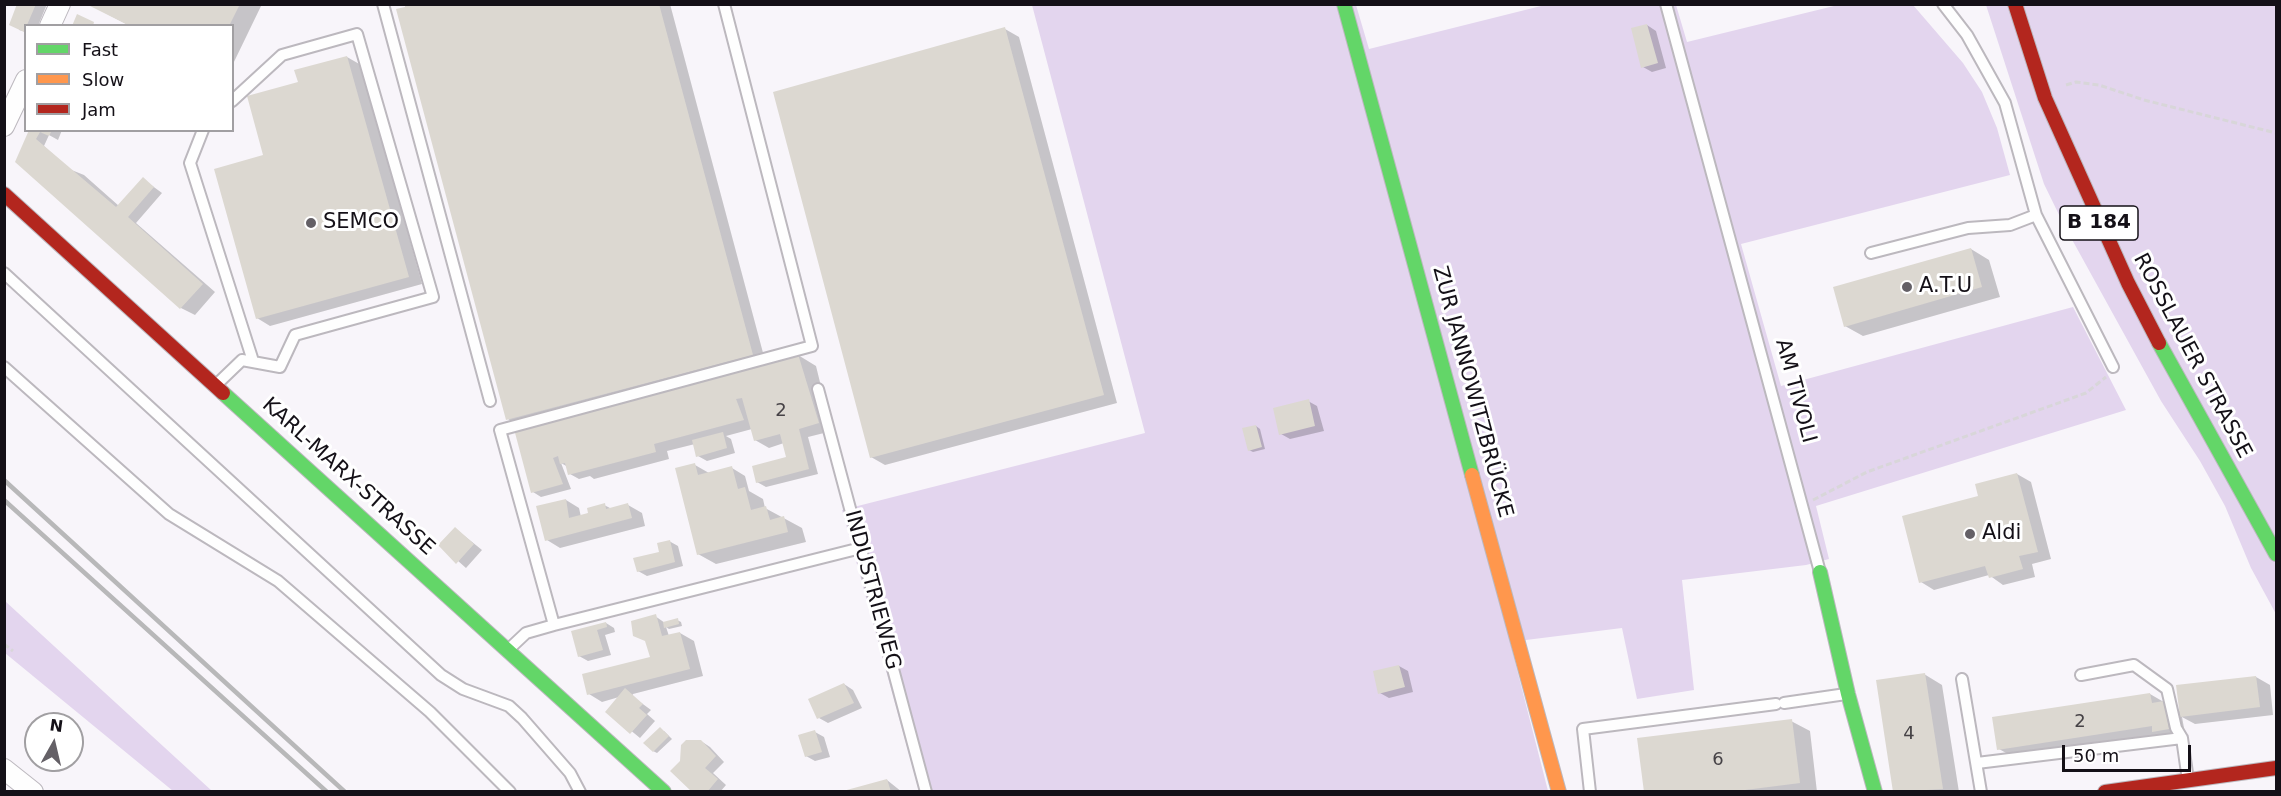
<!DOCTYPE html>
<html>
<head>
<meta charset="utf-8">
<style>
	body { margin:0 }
	#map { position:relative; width:2281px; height:796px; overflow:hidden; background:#f8f5fa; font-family:"DejaVu Sans",sans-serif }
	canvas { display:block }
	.frame { position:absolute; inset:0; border:6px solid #141017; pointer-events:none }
	.legend { position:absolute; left:24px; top:24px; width:210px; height:108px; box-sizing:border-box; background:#fff; border:2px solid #a19fa2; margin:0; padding:8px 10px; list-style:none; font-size:18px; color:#141017 }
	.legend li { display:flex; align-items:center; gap:12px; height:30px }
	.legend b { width:30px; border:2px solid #a19fa2 }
	.north { position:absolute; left:24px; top:712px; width:60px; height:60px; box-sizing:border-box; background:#fff; border:2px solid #a19fa2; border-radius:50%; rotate:8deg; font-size:16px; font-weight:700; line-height:24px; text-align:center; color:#141017 }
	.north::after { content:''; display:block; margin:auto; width:21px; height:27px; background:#646066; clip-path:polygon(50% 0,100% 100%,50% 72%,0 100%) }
	.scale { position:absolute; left:2062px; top:745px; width:129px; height:27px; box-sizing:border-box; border:3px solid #141017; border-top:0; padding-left:8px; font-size:18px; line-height:21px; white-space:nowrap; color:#141017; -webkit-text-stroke:4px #fff; paint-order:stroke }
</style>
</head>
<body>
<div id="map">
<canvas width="2281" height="796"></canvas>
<div class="frame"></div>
<ul class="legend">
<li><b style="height:8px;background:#63d668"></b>Fast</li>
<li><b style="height:8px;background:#ff974d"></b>Slow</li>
<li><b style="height:8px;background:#b3261e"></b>Jam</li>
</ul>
<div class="north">N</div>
<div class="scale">50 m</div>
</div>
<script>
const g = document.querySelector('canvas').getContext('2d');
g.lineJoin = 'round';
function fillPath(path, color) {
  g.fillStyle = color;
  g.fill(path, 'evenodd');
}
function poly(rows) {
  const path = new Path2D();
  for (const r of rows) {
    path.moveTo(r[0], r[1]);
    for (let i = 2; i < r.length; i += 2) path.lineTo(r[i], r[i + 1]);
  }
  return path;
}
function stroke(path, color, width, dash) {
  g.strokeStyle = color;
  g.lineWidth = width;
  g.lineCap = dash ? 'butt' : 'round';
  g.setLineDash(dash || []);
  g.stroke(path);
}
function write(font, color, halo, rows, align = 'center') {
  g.font = font + ' "DejaVu Sans",sans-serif';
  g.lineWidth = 6;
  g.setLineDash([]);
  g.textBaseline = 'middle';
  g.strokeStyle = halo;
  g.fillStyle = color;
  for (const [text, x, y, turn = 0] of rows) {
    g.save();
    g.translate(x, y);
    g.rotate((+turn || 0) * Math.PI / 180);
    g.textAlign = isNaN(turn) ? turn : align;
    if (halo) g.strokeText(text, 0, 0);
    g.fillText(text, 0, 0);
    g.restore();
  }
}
const green = poly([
	[1032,5,1356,5,1369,49,1545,5,1676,5,1687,42,1838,5,1913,5,1963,63,1982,92,1997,128,2010,175,1741,244,1781,386,2073,307,2126,410,1816,506,1829,559,1806,565,1682,580,1694,690,1637,699,1622,628,1510,642,1548,791,919,791,842,510,1145,433],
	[1986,5,2276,5,2276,614,2251,568,2225,506,2200,461,2161,401,2064,225,2044,184],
	[5,601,104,692,212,791,173,791,5,653]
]);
const shadow = poly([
	[16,4,47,4,38,26,26,26,26,32,19,30,18,6],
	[88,4,262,4,232,66,232,26,130,26],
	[406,4,670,4,766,364,798,355,816,366,832,431,808,437,818,474,766,487,757,482,788,458,784,443,769,448,755,440,752,429,726,436,731,439,735,453,707,461,698,456,695,444,667,451,669,459,594,479,590,476,579,479,570,474,568,467,561,463,571,489,541,497,533,492,523,429,508,419,409,8],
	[1647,25,1656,31,1666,68,1652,72,1643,67],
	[1005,29,1019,37,1117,403,885,465,871,457],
	[347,57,361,65,422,284,270,326,257,318,265,156,299,83],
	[30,130,62,130,58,140,49,135,44,146,69,169,84,175,119,206,143,179,162,193,136,223,215,292,195,315,181,308,17,162],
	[1971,249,1989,260,2000,297,1863,336,1845,326],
	[1308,401,1317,406,1324,431,1290,439,1281,434],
	[1256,426,1260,429,1265,449,1253,452,1249,450],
	[695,465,709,473,732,468,745,476,749,491,763,499,765,508,802,528,806,542,716,564,698,554],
	[2017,474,2031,482,2051,559,2032,564,2035,577,2003,585,1989,575,1934,590,1921,582,1980,497],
	[566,500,579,508,581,517,604,505,612,509,628,505,642,513,645,526,560,548,547,540],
	[456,529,482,550,466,568,440,545],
	[669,541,678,546,683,566,647,576,638,571,661,553],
	[655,616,665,623,677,620,681,622,682,626,669,629,666,627,669,636,680,633,694,641,703,676,633,694,632,696,651,710,647,714,655,721,640,738,607,711,619,697,602,702,589,694,651,658],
	[606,623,614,628,615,632,605,635,611,655,588,661,579,656,573,632],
	[1399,666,1408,671,1413,692,1389,698,1380,693],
	[1924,674,1942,685,1959,792,1895,792],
	[2256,677,2270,685,2273,715,2195,724,2182,717,2186,739,2017,759,1999,749,2150,694,2181,712],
	[844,684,853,690,862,708,828,723,819,718],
	[1791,721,1810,731,1817,792,1645,792],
	[664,731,672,739,657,753,653,751],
	[815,732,824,737,830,757,815,761,806,756],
	[701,741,710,747,724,762,713,773,726,785,720,792,695,792],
	[887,780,902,792,846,792]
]);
const building = poly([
	[17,4,36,4,24,32,9,25],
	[86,4,240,4,229,26,130,26],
	[405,4,659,4,753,355,506,420,396,9,405,7],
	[77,14,94,22,93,26,72,26],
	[1647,24,1658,63,1641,68,1631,28],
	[1005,27,1104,395,870,458,773,92],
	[347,56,409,277,256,319,214,169,263,155,247,96,298,82,294,70],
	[29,130,52,130,49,136,40,132,36,139,116,207,143,177,154,187,128,217,203,284,180,309,15,162],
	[1971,248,1982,287,1844,327,1833,287],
	[798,354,819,423,799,429,809,469,756,483,752,466,786,457,780,434,754,441,742,398,736,399,744,420,654,444,656,452,568,475,565,463,560,464,558,456,553,458,563,484,531,493,514,429],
	[1309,399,1315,426,1279,435,1273,408],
	[1256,425,1262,447,1248,451,1242,428],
	[723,432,727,448,696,457,692,440],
	[695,463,698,475,732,466,738,489,745,487,751,510,766,506,770,520,784,516,788,532,697,555,675,468],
	[2017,473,2038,552,2019,556,2023,569,1989,578,1985,566,1919,583,1902,516,1978,496,1975,484],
	[566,499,569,518,588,513,587,508,605,503,606,509,628,503,632,518,545,541,536,506],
	[455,527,474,544,456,564,438,545],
	[670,540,675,562,637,572,633,558,659,552,657,543],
	[656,614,662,636,680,632,690,669,587,695,582,674,650,657,645,641,633,636,631,621],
	[678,618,679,624,664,628,663,622],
	[606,622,607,627,597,630,603,650,578,657,571,631],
	[1399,665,1405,687,1378,694,1373,671],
	[1925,673,1943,789,1893,792,1876,680],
	[2256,676,2260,707,2180,717,2176,685],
	[844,683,854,703,817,719,808,699],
	[625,688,643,704,639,708,647,715,630,734,605,712],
	[2150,693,2152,703,2164,701,2169,729,2152,732,2152,726,1997,750,1992,717],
	[1792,719,1800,783,1729,792,1644,792,1637,738],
	[660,727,669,736,653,752,643,743],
	[815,730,822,752,805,757,798,735],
	[686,740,701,740,716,756,705,768,718,779,707,792,692,792,670,771,680,761,681,745],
	[887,779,891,792,843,792,843,791]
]);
const path = poly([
	[2066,85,2076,82,2099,85,2144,100,2276,133],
	[1813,500,1867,472,2086,393,2106,377],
	[4,644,13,651]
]);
const lane = poly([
	[383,4,490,401],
	[1666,4,1820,572],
	[1943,4,1967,35,2005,103,2036,215,2113,367],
	[203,130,190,163,253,361],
	[1871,253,1968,228,2010,225,2036,215],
	[4,273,441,675,463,689,509,706,522,718,570,773,580,792],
	[4,367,169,514,278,581,430,712,510,792],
	[216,385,242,360,280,367,295,335,433,297,357,34,282,55,232,101],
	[818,389,926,792],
	[554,625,500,430,812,346,724,4],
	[509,649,526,633,554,625,861,548],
	[2081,675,2134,665,2167,689,2176,728,2182,738,2188,780],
	[1962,679,1981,792],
	[1784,703,1846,694],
	[1977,763,2182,738],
	[1590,792,1583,729,1776,704]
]);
const street = poly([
	[50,26,60,4],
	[4,126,26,80],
	[4,769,33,792]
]);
const fast = poly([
	[1344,4,1472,475],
	[2159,343,2276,554],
	[223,393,664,792],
	[1820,572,1848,694,1875,792]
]);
const slow = poly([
	[1472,475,1559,792]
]);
const jam = poly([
	[2015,4,2045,98,2128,283,2159,343],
	[4,194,223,393],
	[2105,792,2276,768]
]);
const rail = poly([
	[4,480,345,792],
	[4,500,327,792]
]);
const markers = [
	[311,223,6,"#646066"],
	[1907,287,6,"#646066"],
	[1970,534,6,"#646066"]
];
const numberNames = [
	["2",781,411],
	["2",2080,722],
	["4",1909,734],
	["6",1718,760]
];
const shields = [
	[2099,223,78]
];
const shieldNames = [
	["B 184",2099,223]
];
const poiNames = [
	["SEMCO",323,223],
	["A.T.U",1919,287],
	["Aldi",1982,534]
];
const streetNames = [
	["ROSSLAUER STRASSE",2192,356,62],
	["AM TIVOLI",1795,391,75],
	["ZUR JANNOWITZBRÜCKE",1472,392,75],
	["KARL-MARX-STRASSE",348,477,42],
	["INDUSTRIEWEG",872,590,75]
];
fillPath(green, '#e3d5ee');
fillPath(shadow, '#0003');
fillPath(building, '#dcd8d1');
stroke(lane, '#bcb8be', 14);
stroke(street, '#bcb8be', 22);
stroke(fast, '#bcb8be', 16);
stroke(slow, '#bcb8be', 16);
stroke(jam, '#bcb8be', 16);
stroke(path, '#d8d6d9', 3, [6, 3]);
stroke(lane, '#fefefe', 10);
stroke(street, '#fefefe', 20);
stroke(fast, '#63d668', 14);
stroke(slow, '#ff974d', 14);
stroke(jam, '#b3261e', 14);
stroke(rail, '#b8b8b9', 4.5);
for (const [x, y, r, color] of markers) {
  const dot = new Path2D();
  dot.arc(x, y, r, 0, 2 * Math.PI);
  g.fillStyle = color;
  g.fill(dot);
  stroke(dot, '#fff', 2);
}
write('18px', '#464246', null, numberNames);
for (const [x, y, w] of shields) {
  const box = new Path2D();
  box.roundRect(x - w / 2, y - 17, w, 34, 4.5);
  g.fillStyle = '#fff';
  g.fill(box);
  stroke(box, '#141017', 1.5);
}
write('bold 20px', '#141017', null, shieldNames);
write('21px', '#141017', '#fff', poiNames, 'left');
write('21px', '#141017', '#fff', streetNames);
</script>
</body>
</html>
